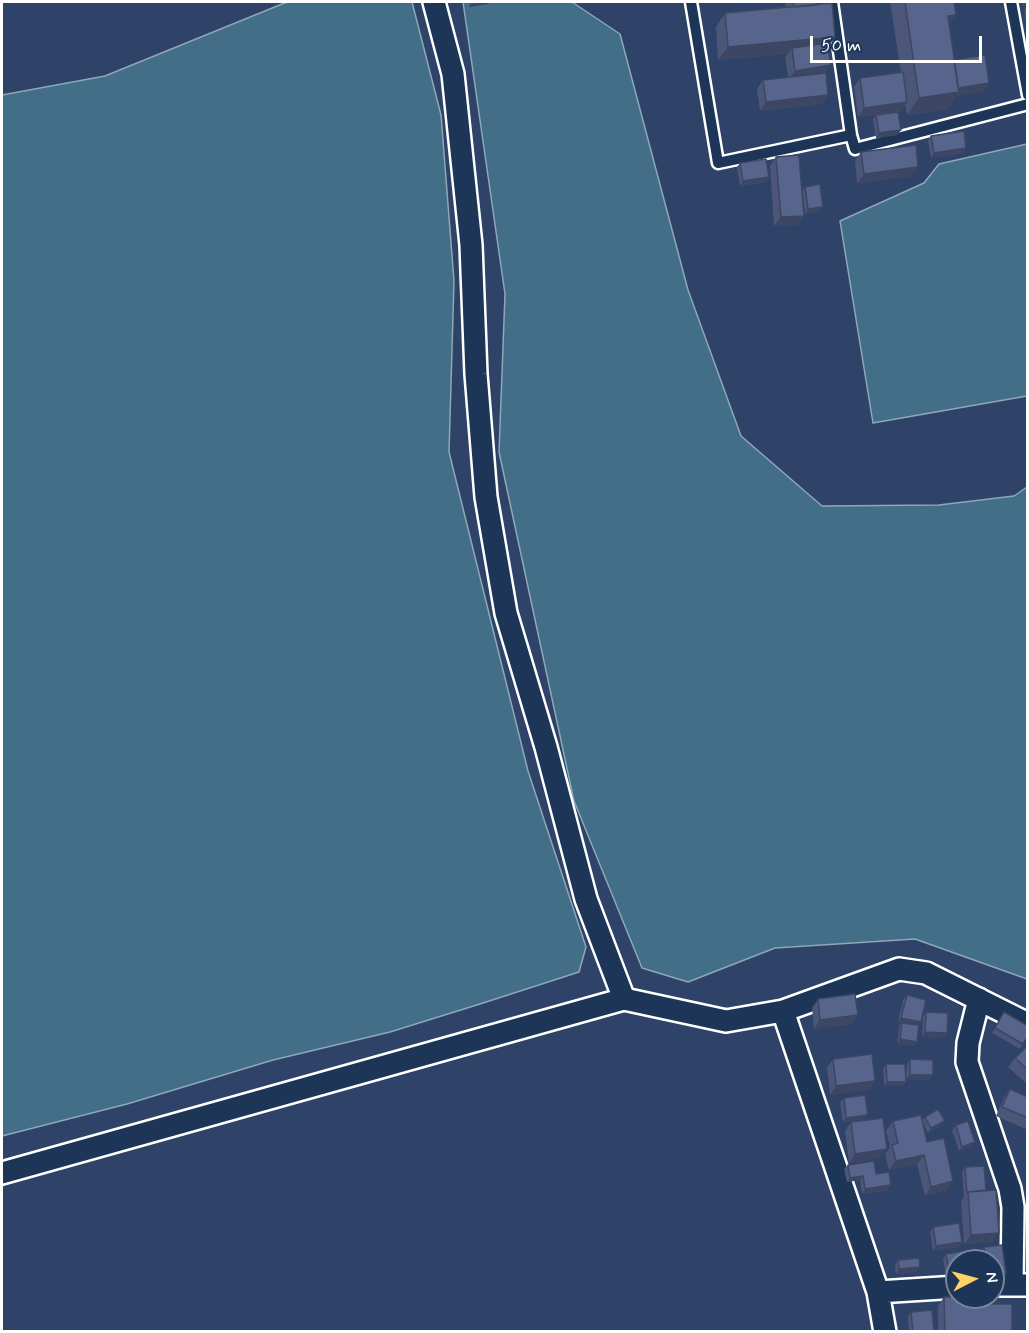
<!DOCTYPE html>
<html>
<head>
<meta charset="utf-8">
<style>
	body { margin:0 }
	#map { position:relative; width:1029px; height:1333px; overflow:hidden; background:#2e4367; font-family:Mynerve,sans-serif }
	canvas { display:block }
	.frame { position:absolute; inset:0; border:3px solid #fff; pointer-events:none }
	.north { position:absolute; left:945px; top:1249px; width:60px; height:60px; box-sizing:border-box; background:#1d3557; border:2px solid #77869a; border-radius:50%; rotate:84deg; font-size:16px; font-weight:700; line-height:24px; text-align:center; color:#fff }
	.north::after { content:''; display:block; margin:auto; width:21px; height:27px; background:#ffd166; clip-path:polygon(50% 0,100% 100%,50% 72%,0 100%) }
	.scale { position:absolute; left:810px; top:36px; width:172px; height:27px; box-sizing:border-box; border:3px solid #fff; border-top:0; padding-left:8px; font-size:18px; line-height:21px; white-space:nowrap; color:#fff; -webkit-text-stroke:4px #1d3557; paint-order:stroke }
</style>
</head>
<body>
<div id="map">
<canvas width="1029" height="1333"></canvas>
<div class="frame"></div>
<div class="north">N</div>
<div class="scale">50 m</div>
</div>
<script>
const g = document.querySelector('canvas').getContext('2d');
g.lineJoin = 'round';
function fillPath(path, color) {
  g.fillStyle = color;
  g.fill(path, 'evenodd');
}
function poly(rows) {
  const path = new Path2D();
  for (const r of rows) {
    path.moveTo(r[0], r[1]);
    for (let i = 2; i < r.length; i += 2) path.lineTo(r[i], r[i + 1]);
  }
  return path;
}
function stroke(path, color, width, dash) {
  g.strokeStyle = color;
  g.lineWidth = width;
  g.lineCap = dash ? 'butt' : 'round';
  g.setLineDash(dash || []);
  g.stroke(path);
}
const water = poly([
	[287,2,412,2,441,115,454,281,449,452,528,771,586,947,579,972,480,1004,390,1032,273,1060,127,1104,2,1136,2,95,105,76,287,2],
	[463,2,572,2,620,34,688,290,741,436,822,506,939,505,1014,496,1027,487,1027,979,915,939,775,948,688,982,642,968,574,801,499,452,505,294,463,2],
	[1027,144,1027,396,873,423,840,221,924,183,939,164,1027,144]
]);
const lane = poly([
	[691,2,718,163,851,135],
	[832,2,851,135,855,149,1028,104],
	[1011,2,1028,95]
]);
const street = poly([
	[434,2,453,74,471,245,476,374,486,497,506,613,546,747,586,899,624,999,726,1021,783,1011,899,969,926,973,1028,1024],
	[979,999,968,1043,967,1062,1010,1189,1013,1207,1012,1284],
	[783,1011,878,1292,885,1332],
	[2,1173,624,999],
	[993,1285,1028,1285],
	[878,1292,957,1287]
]);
const wall = poly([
	[469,2,490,2,488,4,469,7],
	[785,2,817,2,817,5,835,37,828,47,825,73,828,95,822,104,760,111,757,89,763,80,788,77,785,57,788,54,718,60,716,27,725,13,786,8],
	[890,2,954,2,956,15,949,24,954,60,989,83,983,92,956,96,947,110,907,115,905,105,901,111,898,112,901,130,897,135,876,138,873,119,876,115,858,117,854,87,860,78,901,73],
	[1022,2,1028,2,1028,34,1024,10,1027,6,1023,6],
	[931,136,963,153,931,158,928,141],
	[861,152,912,176,857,183,855,161],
	[776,157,802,191,805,187,820,212,805,214,802,191,804,216,798,225,774,226,770,166],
	[740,163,769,177,766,182,740,186,737,167],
	[907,995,921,1022,919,1025,914,1046,897,1044,899,1027,901,1023,898,1022,903,1000],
	[818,999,852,1024,814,1029,812,1008],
	[926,1012,947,1033,944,1038,922,1037,923,1016],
	[1004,1012,1023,1044,1020,1049,992,1033],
	[1028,1045,1028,1085,1008,1067,1015,1058],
	[833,1059,875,1081,869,1090,830,1095,827,1068],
	[910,1059,933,1075,929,1080,906,1079,907,1064],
	[886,1064,906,1082,903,1086,884,1086,883,1069],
	[1010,1089,1028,1097,1028,1130,996,1116,1004,1098],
	[844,1098,864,1119,843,1122,840,1102],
	[925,1117,941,1125,928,1133,923,1123,927,1142,947,1190,925,1196,917,1164,889,1170,885,1154,890,1147,886,1131,893,1121,922,1120],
	[851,1122,881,1158,849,1163,845,1131],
	[956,1125,975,1142,972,1147,959,1151,952,1130],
	[848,1165,876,1174,888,1190,862,1194,860,1180,847,1182,844,1169],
	[965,1167,986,1190,993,1242,964,1244,961,1201,964,1197,962,1171],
	[933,1227,959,1247,933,1251,930,1232],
	[984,1247,1006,1273,1003,1277,993,1261,982,1261,980,1252],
	[946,1254,957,1280,947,1282,943,1259],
	[898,1260,917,1272,896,1274,895,1265],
	[944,1297,968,1304,1012,1332,938,1332,938,1306],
	[911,1312,934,1332,909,1332,908,1316]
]);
const shadedWall = poly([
	[480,2,490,2,488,4,469,7,472,3],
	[1026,2,1028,2,1028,5,1023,6],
	[956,15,944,32,948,16],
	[835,37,826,50,792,48,788,54,718,60,728,47],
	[831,65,825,74,788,80,795,71],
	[989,83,983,92,956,96,947,110,907,115,919,98,958,88],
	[828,95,822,104,760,111,766,102],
	[907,102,901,111,858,117,864,108],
	[901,130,897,135,876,138,879,133],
	[966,148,963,153,931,158,934,153],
	[918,167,912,176,857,183,864,174],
	[769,177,766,182,740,186,743,181],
	[823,207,820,212,805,214,808,209],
	[804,216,798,225,774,226,781,217],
	[858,1015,852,1024,814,1029,820,1020],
	[901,1018,921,1022,918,1027,898,1022],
	[925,1032,947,1033,944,1038,922,1037],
	[900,1039,917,1042,914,1046,897,1044],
	[910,1075,933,1075,929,1080,906,1079],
	[875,1081,869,1090,830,1095,836,1086],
	[887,1082,906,1082,903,1086,884,1086],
	[868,1115,864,1119,843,1122,846,1118],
	[945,1121,941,1125,928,1133,931,1128],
	[975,1142,972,1147,959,1151,962,1147],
	[887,1149,881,1158,849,1163,855,1154],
	[924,1155,917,1164,889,1170,896,1161],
	[863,1176,860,1180,847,1182,850,1178],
	[953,1181,947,1190,925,1196,931,1187],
	[891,1185,888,1190,862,1194,865,1189],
	[999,1233,993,1242,964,1244,971,1235],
	[962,1242,959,1247,933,1251,936,1246],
	[920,1267,917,1272,896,1274,899,1269],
	[1006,1273,1003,1277,993,1279,993,1275],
	[957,1276,957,1280,947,1282,950,1277]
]);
const building = poly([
	[793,2,817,2,817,5,794,7,793,2],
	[905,2,954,2,956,15,948,16,959,92,919,98,905,2],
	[832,3,835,37,728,47,725,13,832,3],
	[827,43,831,65,795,71,792,48,827,43],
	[985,55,989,83,958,88,954,60,985,55],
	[903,72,907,102,864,108,860,78,903,72],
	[826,73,828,95,766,102,763,80,826,73],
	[898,112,901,130,879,133,876,115,898,112],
	[964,131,966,148,934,153,931,136,964,131],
	[916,145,918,167,864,174,861,152,916,145],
	[799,155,804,216,781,217,776,157,799,155],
	[766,159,769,177,743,181,740,163,766,159],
	[820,184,823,207,808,209,805,187,820,184],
	[855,994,858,1015,820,1020,818,999,855,994],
	[907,995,926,1000,921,1022,901,1018,907,995],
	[926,1012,948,1013,947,1033,925,1032,926,1012],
	[1004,1012,1028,1026,1028,1036,1023,1044,995,1028,1004,1012],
	[902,1023,919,1025,917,1042,900,1039,902,1023],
	[1028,1045,1028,1070,1015,1058,1028,1045],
	[872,1054,875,1081,836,1086,833,1059,872,1054],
	[910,1059,933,1060,933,1075,910,1075,910,1059],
	[886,1064,905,1064,906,1082,887,1082,886,1064],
	[1010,1089,1028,1097,1028,1118,1002,1107,1010,1089],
	[865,1095,868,1115,846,1118,844,1098,865,1095],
	[938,1109,945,1121,931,1128,925,1117,938,1109],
	[921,1115,927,1142,944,1138,953,1181,931,1187,924,1155,896,1161,892,1145,898,1143,893,1121,921,1115],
	[883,1118,887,1149,855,1154,851,1122,883,1118],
	[968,1121,975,1142,962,1147,956,1125,968,1121],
	[874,1161,876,1174,889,1172,891,1185,865,1189,863,1176,850,1178,848,1165,874,1161],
	[984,1166,986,1190,968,1192,967,1193,965,1167,984,1166],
	[996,1190,999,1233,971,1235,968,1192,996,1190],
	[959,1223,962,1242,936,1246,933,1227,959,1223],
	[1002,1245,1006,1273,993,1275,993,1261,986,1261,984,1247,1002,1245],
	[964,1251,966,1261,957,1261,957,1276,950,1277,946,1254,964,1251],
	[919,1258,920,1267,899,1269,898,1260,919,1258],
	[944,1297,968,1297,968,1304,1012,1304,1012,1332,945,1332,944,1297],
	[932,1310,934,1332,913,1332,911,1312,932,1310]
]);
fillPath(water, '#426e87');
stroke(water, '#8ea8b7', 1.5);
stroke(lane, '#fff', 15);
stroke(street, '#fff', 26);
stroke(lane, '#1d3557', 10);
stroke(street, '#1d3557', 21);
fillPath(wall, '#4b5678');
fillPath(shadedWall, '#3d4662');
fillPath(building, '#57648c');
stroke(building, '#3d4662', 1.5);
</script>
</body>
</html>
